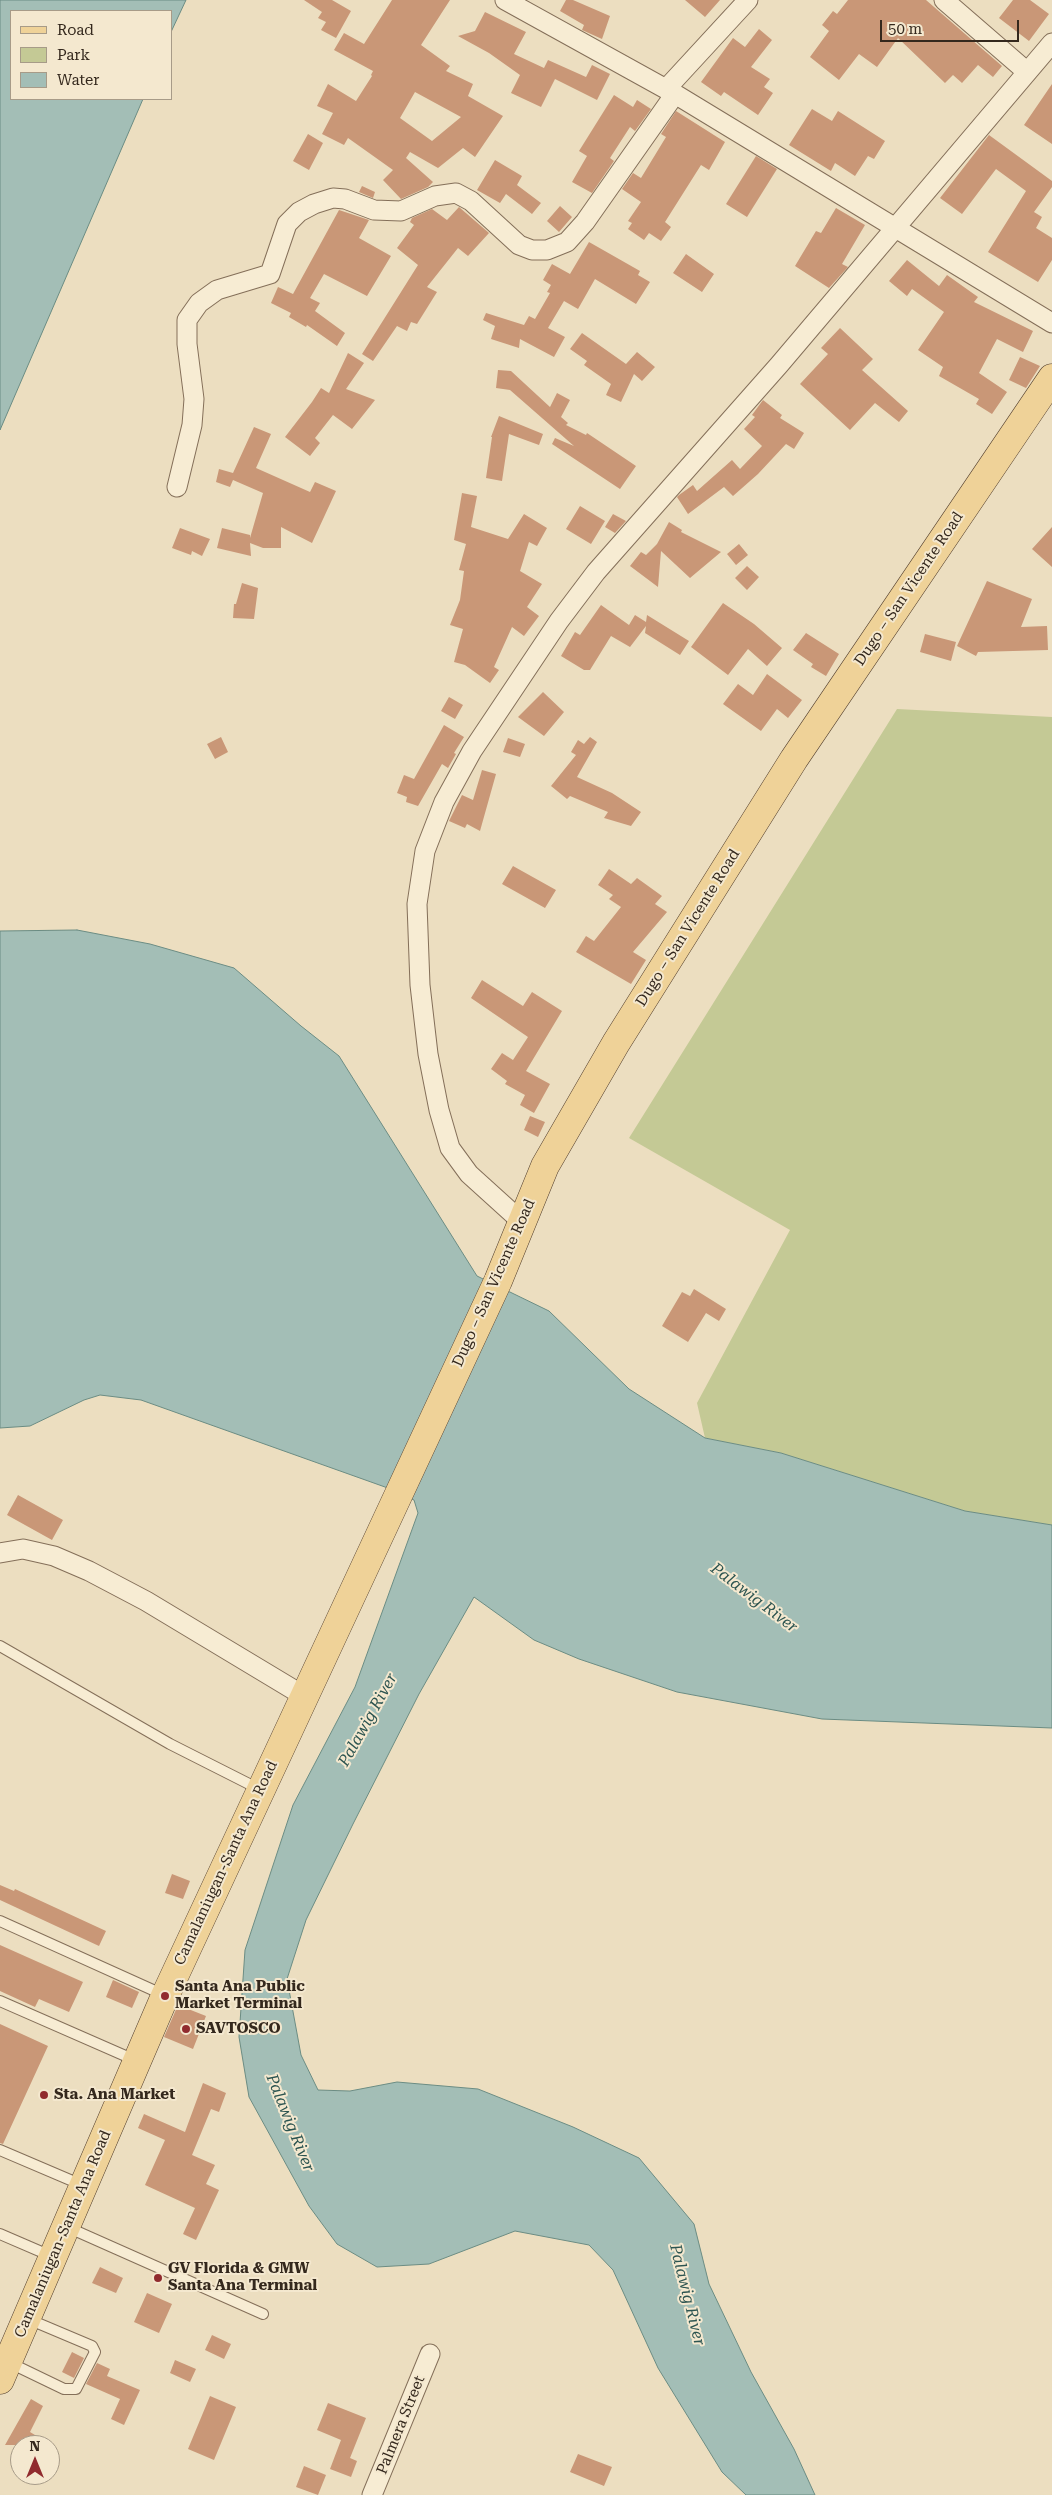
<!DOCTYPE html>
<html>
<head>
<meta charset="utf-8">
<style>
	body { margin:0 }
	#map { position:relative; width:1052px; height:2495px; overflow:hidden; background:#ecdec0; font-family:"Roboto Serif",serif }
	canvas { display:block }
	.legend { position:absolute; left:10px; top:10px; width:162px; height:90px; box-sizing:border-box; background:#f4e8cf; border:1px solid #a79b88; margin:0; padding:6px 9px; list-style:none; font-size:15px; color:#34281d }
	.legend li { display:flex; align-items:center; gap:10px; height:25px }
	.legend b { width:25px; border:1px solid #a79b88 }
	.north { position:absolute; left:10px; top:2435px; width:50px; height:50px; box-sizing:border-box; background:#f4e8cf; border:1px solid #a79b88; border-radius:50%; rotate:0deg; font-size:14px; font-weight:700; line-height:20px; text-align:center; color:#34281d }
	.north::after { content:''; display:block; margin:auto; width:18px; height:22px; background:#912b2e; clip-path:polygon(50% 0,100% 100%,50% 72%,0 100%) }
	.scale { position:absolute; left:880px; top:20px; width:139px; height:22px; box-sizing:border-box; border:2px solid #34281d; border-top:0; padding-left:6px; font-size:15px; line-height:18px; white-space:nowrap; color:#34281d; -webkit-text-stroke:4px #f4e8cf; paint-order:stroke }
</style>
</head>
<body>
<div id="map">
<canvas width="1052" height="2495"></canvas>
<ul class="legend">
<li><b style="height:6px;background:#efd298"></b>Road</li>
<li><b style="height:14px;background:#c4c995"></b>Park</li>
<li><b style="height:14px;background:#a3beb6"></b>Water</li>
</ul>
<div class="north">N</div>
<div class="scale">50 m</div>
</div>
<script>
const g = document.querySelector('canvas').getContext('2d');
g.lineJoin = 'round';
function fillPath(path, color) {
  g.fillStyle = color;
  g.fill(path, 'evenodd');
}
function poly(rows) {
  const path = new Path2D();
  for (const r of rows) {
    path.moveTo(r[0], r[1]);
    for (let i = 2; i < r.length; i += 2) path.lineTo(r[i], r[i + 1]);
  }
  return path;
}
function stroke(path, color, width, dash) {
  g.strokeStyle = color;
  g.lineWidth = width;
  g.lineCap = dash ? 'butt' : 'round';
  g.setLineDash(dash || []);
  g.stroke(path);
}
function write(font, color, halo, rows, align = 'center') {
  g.font = font + ' "Roboto Serif",serif';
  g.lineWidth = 4;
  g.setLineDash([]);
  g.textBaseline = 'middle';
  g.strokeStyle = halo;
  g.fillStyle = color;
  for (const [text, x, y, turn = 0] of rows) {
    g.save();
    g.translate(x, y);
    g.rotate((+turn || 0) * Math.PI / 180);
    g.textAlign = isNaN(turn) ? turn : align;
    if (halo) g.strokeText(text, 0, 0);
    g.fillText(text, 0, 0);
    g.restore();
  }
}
const green = poly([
	[897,709,1052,717,1052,1525,965,1511,781,1453,705,1438,697,1403,790,1230,629,1138]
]);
const water = poly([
	[0,0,186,0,171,32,171,11,11,11,11,99,143,99,0,430,0,0],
	[77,930,150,944,234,968,301,1026,339,1056,477,1276,549,1311,629,1389,705,1438,781,1453,965,1511,1052,1525,1052,1728,822,1719,677,1692,579,1659,534,1640,474,1597,419,1694,353,1824,306,1920,287,1979,301,2055,318,2090,350,2091,397,2082,478,2089,573,2127,639,2158,694,2224,709,2284,751,2372,794,2449,815,2495,746,2495,722,2472,658,2368,613,2270,589,2245,515,2231,429,2264,377,2267,337,2244,309,2206,249,2097,239,2037,245,1950,293,1805,355,1687,418,1513,414,1500,385,1487,141,1400,100,1395,84,1400,30,1426,0,1428,0,931,77,930]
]);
const building = poly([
	[304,0,332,0,351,11,336,38,321,30,326,22,318,18,322,12],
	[392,0,450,0,421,45,450,66,446,71,473,84,468,96,503,116,475,157,463,148,438,168,410,152,406,158,433,182,428,187,401,199,383,180,393,170,348,138,344,145,322,134,333,113,317,106,328,84,356,101,372,76,371,75,373,71,334,50,344,33,364,44],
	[415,92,461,117,432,141,400,118],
	[566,0,573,0,610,16,602,39,582,30,584,25,560,11],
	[685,0,720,0,705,17],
	[848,0,926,0,1002,66,993,77,978,65,962,83,953,75,945,83,898,38,877,67,859,54,839,80,810,57,829,31,822,25,833,11,837,14],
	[1013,0,1030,0,1049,14,1029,41,999,18],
	[485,12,526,32,514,54,544,68,548,60,586,77,592,65,610,74,597,100,555,79,541,107,511,93,520,75,489,53,458,36,475,31],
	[759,29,772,40,751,67,770,79,764,87,773,93,758,115,724,92,721,96,701,82,733,38,745,47],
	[1052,84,1052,144,1024,125],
	[614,95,633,107,637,100,651,109,635,131,630,127,610,158,614,161,592,193,572,182,587,156,579,151],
	[812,109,832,121,838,111,885,141,874,159,868,156,855,176,835,163,831,171,789,145],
	[676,111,725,142,709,170,701,165,665,222,671,227,661,241,649,233,644,240,628,229,632,223,628,221,641,202,622,189,633,173,641,178,666,137,661,134],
	[308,134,323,143,309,170,293,161],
	[989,135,1052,181,1052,187,1034,212,1042,217,1036,228,1052,238,1052,260,1038,282,988,252,1026,191,996,169,962,214,940,198],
	[756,156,777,169,747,217,726,204],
	[495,160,522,176,517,185,541,203,532,214,506,194,500,203,477,190],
	[362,186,375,192,373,198,359,192],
	[560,206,572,217,559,232,547,221],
	[459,207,489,233,468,256,458,248,427,287,437,292,417,324,411,322,407,331,397,326,373,361,362,354,418,265,397,248,414,225,410,222,412,218,432,209,447,220],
	[836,208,865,225,842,264,848,267,829,288,795,266,816,231,821,233],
	[339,210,369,220,359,238,391,256,367,296,324,274,310,298,320,303,315,311,345,333,337,346,307,325,306,327,289,317,291,313,271,303,278,287,293,294],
	[589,242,640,271,638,275,650,282,636,304,595,279,578,309,564,301,548,328,565,337,554,357,520,339,519,348,491,339,495,326,483,320,486,313,524,325,529,316,535,319,550,293,547,292,551,285,543,280,552,264,570,274],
	[686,254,714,274,702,292,673,273],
	[907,260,939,286,947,275,978,297,974,302,1033,331,1023,352,997,339,979,373,1007,392,992,414,976,404,979,399,939,376,943,367,918,350,944,312,912,289,907,296,889,281],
	[840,328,873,359,862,370,908,411,899,422,875,403,850,430,800,384,828,354,821,348],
	[582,333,626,364,637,352,655,367,642,381,634,374,621,402,606,395,611,384,584,365,587,361,570,349],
	[348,353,364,363,346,389,375,400,352,429,333,415,315,438,320,443,310,456,285,437,312,402,321,388,329,393],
	[1020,357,1040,366,1026,388,1009,380],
	[498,370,511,371,550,407,557,393,570,400,561,417,568,423,566,425,586,435,587,433,636,466,620,489,552,444,555,438,574,446,510,390,496,388],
	[763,400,782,415,780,418,804,433,794,449,786,444,758,474,733,496,724,487,688,514,677,497,679,495,693,485,697,491,732,460,740,469,762,446,744,429,755,417,752,415],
	[499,416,543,434,539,445,509,434,502,481,486,478,492,437,491,437],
	[254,427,271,434,256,468,310,492,315,482,336,491,312,543,281,527,281,548,263,548,250,543,251,556,217,548,222,528,250,535,250,538,263,493,233,480,230,487,216,482,219,469,233,473],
	[462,493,477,496,471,527,508,539,524,514,547,528,537,546,529,542,520,571,542,584,527,607,539,616,524,636,512,627,494,667,499,670,490,683,465,665,454,662,463,629,450,625,460,600,464,571,459,570,466,544,454,540],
	[580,506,605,521,591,544,566,529],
	[613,514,626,521,615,533,605,527],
	[669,522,682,530,681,532,721,552,690,578,661,551,658,587,630,566,641,552,646,555,657,544],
	[1052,527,1052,567,1032,549],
	[180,528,210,539,202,556,192,551,191,555,172,548],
	[739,544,748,555,736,565,727,554],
	[747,566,759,577,747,590,735,578],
	[987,581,1032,599,1021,627,1047,626,1048,650,978,652,976,656,957,646],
	[242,583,258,588,254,619,233,618,234,604,236,604],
	[723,603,754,624,782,648,767,666,748,649,728,675,691,647],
	[601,605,629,625,635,615,646,622,647,615,689,641,680,655,645,633,646,626,630,647,611,636,590,670,584,670,561,656,575,632,580,635],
	[806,633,839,654,826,676,811,667,813,664,793,650],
	[925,634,956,642,951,661,920,652],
	[767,674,802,700,788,718,777,709,761,731,723,704,738,684,753,695],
	[543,692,564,712,544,736,518,717],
	[449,697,463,705,455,719,441,711],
	[444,725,464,737,454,753,456,754,448,768,442,764,418,806,406,802,407,797,397,793,404,775,414,779],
	[221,737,228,752,215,759,207,744],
	[590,737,597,742,577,777,612,793,641,812,631,826,604,818,608,812,570,796,567,799,551,786,576,755,571,752,578,740,584,744],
	[508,738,525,744,520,757,503,752],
	[482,770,496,774,480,831,467,824,465,828,449,821,462,795,473,800],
	[513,866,556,890,545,908,502,884],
	[609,869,631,884,637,878,662,896,655,904,667,912,633,952,646,960,631,984,576,952,586,936,594,941,621,907,609,899,613,895,598,885],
	[482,980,523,1006,532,992,562,1011,526,1071,550,1084,534,1113,520,1105,525,1095,505,1084,507,1081,491,1069,502,1053,513,1060,528,1037,471,998],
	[530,1116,545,1122,538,1137,524,1130],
	[694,1289,726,1309,719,1321,706,1313,688,1342,662,1326,682,1292,690,1296],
	[18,1495,63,1520,52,1540,7,1515],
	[172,1874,190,1881,183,1899,165,1893],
	[0,1885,14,1891,15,1889,106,1931,99,1946,0,1900],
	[0,1945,83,1982,69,2012,39,1999,35,2007,0,1991],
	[113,1980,139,1992,132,2008,106,1997],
	[178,2005,206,2016,193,2049,164,2037],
	[0,2024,48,2046,3,2144,0,2143],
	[203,2083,226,2093,219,2112,211,2109,192,2155,215,2165,206,2184,219,2190,196,2240,183,2234,195,2208,145,2185,165,2140,138,2128,144,2114,185,2132],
	[100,2267,123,2278,116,2293,92,2283],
	[147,2293,172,2304,159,2333,134,2322],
	[212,2335,231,2344,224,2359,205,2350],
	[72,2352,84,2358,74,2378,62,2372],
	[175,2360,196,2369,190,2382,170,2373],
	[97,2363,110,2369,107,2376,140,2390,124,2425,111,2419,120,2399,86,2384],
	[210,2396,236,2407,214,2460,188,2449],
	[31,2399,43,2406,30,2432,35,2435,29,2445,5,2445],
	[328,2403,366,2418,350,2458,357,2461,351,2477,330,2469,341,2440,317,2430],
	[578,2454,612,2467,604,2486,570,2472],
	[304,2466,326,2475,318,2495,296,2487]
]);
const service = poly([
	[0,1646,170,1744,259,1789],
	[0,1921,164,1995],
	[0,2001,137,2061],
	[0,2150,82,2185],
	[67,2227,263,2314],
	[0,2234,51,2256],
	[8,2362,64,2389,76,2389,95,2352,92,2346,28,2319]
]);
const minor = poly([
	[505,0,675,94,1052,323],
	[944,0,1026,71],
	[666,89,748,0],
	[177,487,192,425,194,399,187,344,187,320,199,303,217,290,270,274,287,224,299,212,314,204,333,198,345,199,374,210,401,211,435,196,456,193,471,201,519,245,532,250,547,250,567,242,585,222,675,94],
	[522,1222,469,1174,450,1148,439,1110,428,1054,420,985,417,904,425,851,444,802,472,751,559,621,596,572,779,365,1052,43],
	[0,1553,23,1549,54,1556,89,1571,146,1601,304,1696],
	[372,2495,430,2354]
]);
const primary = poly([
	[0,2380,165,1996,498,1281,545,1166,616,1043,794,759,1052,378]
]);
const markers = [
	[165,1996,5,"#912b2e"],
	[186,2029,5,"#912b2e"],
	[44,2095,5,"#912b2e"],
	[158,2278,5,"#912b2e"]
];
const streetNames = [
	["Dugo – San Vicente Road",909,589,-56],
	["Dugo – San Vicente Road",688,928,-58],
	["Dugo – San Vicente Road",494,1283,-66],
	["Camalaniugan-Santa Ana Road",226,1863,-65],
	["Camalaniugan-Santa Ana Road",63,2234,-67],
	["Palmera Street",401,2425,-68]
];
const poiNames = [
	["Santa Ana Public",175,1987],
	["Market Terminal",175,2004],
	["SAVTOSCO",196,2029],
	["Sta. Ana Market",54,2095],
	["GV Florida & GMW",168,2269],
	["Santa Ana Terminal",168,2286]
];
const waterNames = [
	["Palawig River",754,1598,37],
	["Palawig River",368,1720,-61],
	["Palawig River",290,2123,68],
	["Palawig River",687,2295,76]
];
fillPath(green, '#c4c995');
fillPath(water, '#a3beb6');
stroke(water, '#6b8c83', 1);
fillPath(building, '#c99777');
stroke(service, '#846f59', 12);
stroke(minor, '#846f59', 21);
stroke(primary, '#523e2d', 29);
stroke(service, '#f7ecd3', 10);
stroke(minor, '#f7ecd3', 19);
stroke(primary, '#efd298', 28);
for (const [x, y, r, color] of markers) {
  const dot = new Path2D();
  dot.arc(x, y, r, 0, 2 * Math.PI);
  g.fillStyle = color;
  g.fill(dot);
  stroke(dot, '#f4e8cf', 2);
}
write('15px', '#34281d', '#f4e8cf', streetNames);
write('bold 15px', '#34281d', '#f4e8cf', poiNames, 'left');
write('italic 16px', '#2c5450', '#f4e8cf', waterNames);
</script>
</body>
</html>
